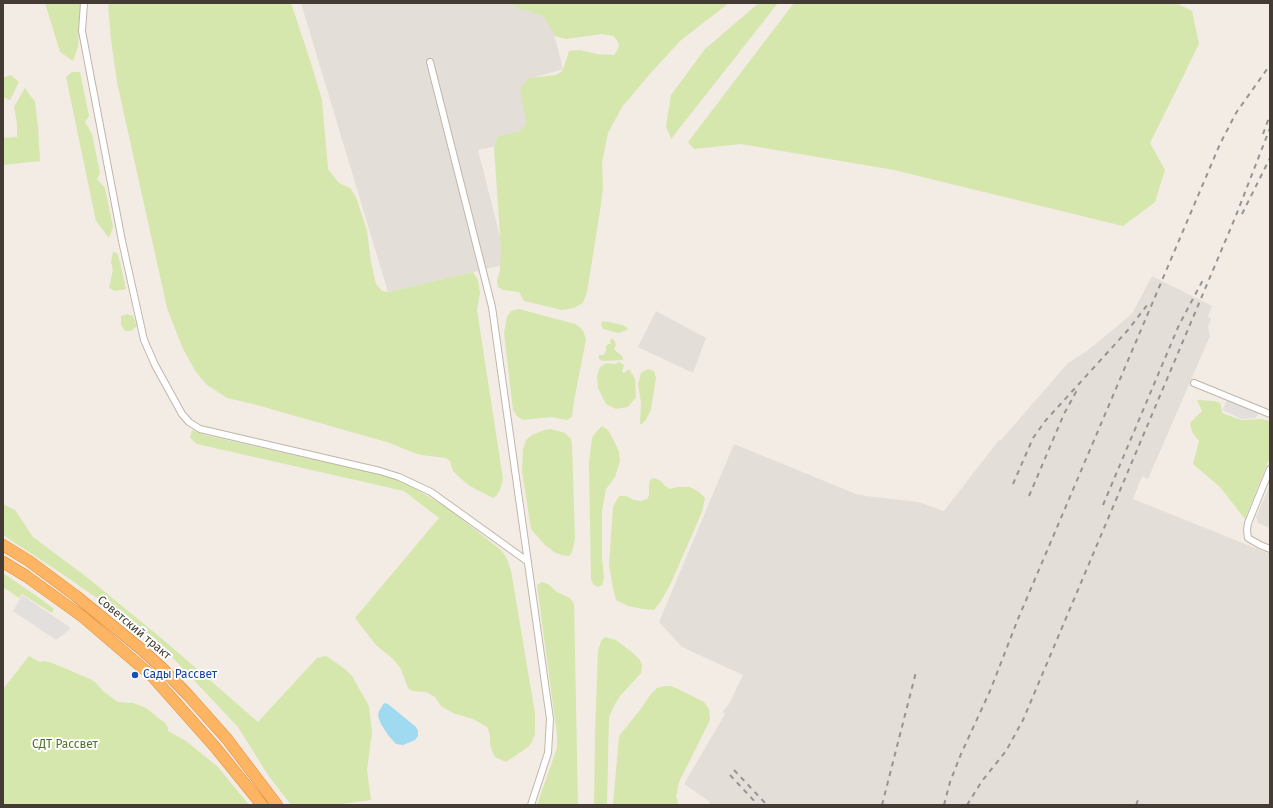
<!DOCTYPE html>
<html>
<head>
<meta charset="utf-8">
<style>
	body { margin:0 }
	#map { position:relative; width:1273px; height:808px; overflow:hidden; background:#f2ece4; font-family:"Fira Sans",sans-serif }
	canvas { display:block }
	.frame { position:absolute; inset:0; border:4px solid #443c34; pointer-events:none }
</style>
</head>
<body>
<div id="map">
<canvas width="1273" height="808"></canvas>
<div class="frame"></div>
</div>
<script>
const g = document.querySelector('canvas').getContext('2d');
g.lineJoin = 'round';
function fillPath(path, color) {
  g.fillStyle = color;
  g.fill(path, 'evenodd');
}
function poly(rows) {
  const path = new Path2D();
  for (const r of rows) {
    path.moveTo(r[0], r[1]);
    for (let i = 2; i < r.length; i += 2) path.lineTo(r[i], r[i + 1]);
  }
  return path;
}
function stroke(path, color, width, dash) {
  g.strokeStyle = color;
  g.lineWidth = width;
  g.lineCap = dash ? 'butt' : 'round';
  g.setLineDash(dash || []);
  g.stroke(path);
}
function write(font, color, halo, rows, align = 'center') {
  g.font = font + ' "Fira Sans",sans-serif';
  g.lineWidth = 4;
  g.setLineDash([]);
  g.textBaseline = 'middle';
  g.strokeStyle = halo;
  g.fillStyle = color;
  for (const [text, x, y, turn = 0] of rows) {
    g.save();
    g.translate(x, y);
    g.rotate((+turn || 0) * Math.PI / 180);
    g.textAlign = isNaN(turn) ? turn : align;
    if (halo) g.strokeText(text, 0, 0);
    g.fillText(text, 0, 0);
    g.restore();
  }
}
const industrial = poly([
	[301,3,546,3,563,69,529,79,539,136,478,150,507,264,388,292],
	[1152,276,1212,306,1208,316,1211,319,1208,327,1210,336,1148,479,1142,476,1133,499,1270,554,1270,805,710,805,710,802,684,784,725,714,723,712,726,707,728,706,743,675,682,647,659,622,734,444,856,494,866,496,918,502,944,511,999,440,1001,440,1068,363,1087,351,1126,319,1133,312],
	[656,311,706,338,693,373,638,347],
	[1270,485,1270,528,1258,523,1256,517]
]);
const green = poly([
	[45,3,81,3,78,47,73,61,60,52],
	[108,3,291,3,310,60,322,100,328,169,339,183,350,188,356,197,367,231,371,262,376,284,382,291,388,292,473,272,478,280,480,293,477,310,503,479,500,490,497,495,493,498,470,486,460,478,453,471,450,461,446,458,421,455,409,451,390,443,257,405,227,398,207,385,196,372,183,349,167,308,117,82,111,40],
	[510,3,729,3,680,41,649,75,622,107,608,133,602,162,603,188,600,211,587,292,583,303,574,308,562,310,524,301,519,292,503,290,498,287,497,281,500,270,501,249,494,148,498,136,519,132,525,126,526,121,520,89,529,78,556,75,562,71,564,67,569,51,580,50,597,54,614,55,617,51,619,45,617,40,613,36,602,34,566,39,555,36,544,17,530,11,520,9],
	[759,3,778,3,671,139,666,126,671,95,705,49],
	[794,3,1176,3,1192,11,1199,44,1150,143,1165,170,1155,202,1123,226,894,170,741,144,694,149,688,142],
	[72,72,80,72,89,116,85,122,92,134,100,173,97,179,105,188,113,227,109,238,96,221,66,77],
	[11,75,19,82,10,100,3,97,3,78],
	[25,88,35,102,38,127,40,161,3,165,3,138,17,137,17,123,14,107],
	[113,252,117,253,120,262,126,289,115,291,109,288,113,270,111,262],
	[519,309,575,324,582,329,585,336,586,339,574,401,572,417,567,420,551,417,523,420,517,416,513,410,504,333,507,317,511,311],
	[127,314,133,316,137,326,131,331,125,331,121,325,121,316],
	[603,321,623,325,628,329,625,331,618,333,603,329,601,324],
	[612,338,614,340,616,345,614,349,617,352,621,355,623,358,623,360,603,361,599,359,599,355,604,355,606,350,606,346,608,344,611,344,610,341],
	[619,362,624,365,622,372,624,373,629,369,635,379,636,397,628,407,616,409,606,404,598,388,597,376,600,367,607,363,615,364],
	[648,369,654,371,656,378,651,409,646,420,642,424,640,424,641,403,638,384,641,373],
	[1197,400,1214,401,1220,403,1221,405,1222,413,1241,420,1262,419,1270,421,1270,457,1245,519,1220,487,1193,464,1199,441,1192,432,1190,423,1202,411],
	[602,426,608,430,613,439,619,452,620,461,615,477,606,489,602,511,602,557,604,578,602,585,598,587,594,585,591,580,589,463,592,438,596,432],
	[550,429,565,433,571,439,572,444,575,539,572,552,569,556,561,555,554,552,545,545,531,529,522,471,523,449,526,440,532,435,544,430],
	[192,430,205,435,382,475,402,481,448,508,502,551,507,559,511,571,535,713,535,734,532,742,528,747,506,762,495,757,492,751,490,744,490,735,487,727,473,719,453,713,441,706,435,697,426,692,412,691,408,688,401,669,393,659,376,645,355,618,439,518,404,491,197,444,190,438],
	[654,478,661,481,664,485,670,489,677,487,690,487,699,492,705,498,702,512,671,583,661,601,654,610,643,609,628,606,616,600,613,588,609,565,613,507,619,496,626,496,634,500,641,501,647,499,649,496,649,484,650,480],
	[3,504,15,510,33,537,88,578,167,643,258,722,317,658,326,656,345,669,352,676,369,706,372,732,367,770,371,800,334,805,291,805,268,775,238,727,154,638,61,573,3,535],
	[3,573,38,597,54,609,52,613,22,594,19,598,3,587],
	[542,582,548,584,557,592,570,598,574,604,578,805,537,805,557,748,557,735,537,585],
	[605,637,616,640,633,653,640,660,642,665,641,673,620,696,615,704,609,717,607,803,606,805,594,805,595,735,598,651,601,641],
	[29,656,40,662,43,661,50,662,90,679,96,683,104,692,118,702,133,703,146,708,165,723,168,728,168,731,186,741,218,767,249,805,3,805,3,689],
	[665,686,671,686,680,690,704,702,709,709,710,720,679,782,676,797,678,800,677,805,613,805,619,736,640,710,650,695,657,688]
]);
const parking = poly([
	[1229,397,1260,410,1256,418,1242,419,1222,410],
	[22,595,71,628,56,640,13,611]
]);
const water = poly([
	[384,703,388,704,416,727,418,731,418,736,415,740,403,745,396,744,388,735,381,724,378,716,379,711]
]);
const street = poly([
	[84,3,82,31,122,241,144,340,155,365,182,414,189,422,200,429,380,471,399,477,431,492,527,561],
	[430,62,492,307,550,719,548,753,531,805],
	[1194,383,1270,414],
	[1270,469,1248,523,1247,530,1248,538,1260,545,1270,549]
]);
const highway = poly([
	[3,545,29,561,76,596,141,649,161,667,188,695,227,739,277,805],
	[3,562,26,576,83,617,153,677,215,747,262,805]
]);
const rail = poly([
	[1263,134,1270,115],
	[1242,214,1270,158],
	[1013,484,1033,438,1046,420,1128,330,1148,304],
	[1029,496,1064,414,1077,390],
	[1103,505,1179,325,1204,278],
	[734,770,767,805],
	[730,775,758,805],
	[882,805,916,672],
	[944,805,950,782,961,754,990,691,1018,619,1220,144,1236,113,1270,65],
	[967,805,982,781,1006,751,1023,720,1235,218,1270,128],
	[1136,805,1138,800]
]);
const markers = [
	[135,675,4,"#1a4fb4"]
];
const streetNames = [
	["Советский тракт",134,628,40]
];
const transitNames = [
	["Сады Рассвет",143,675]
];
const parkNames = [
	["СДТ Рассвет",65,745]
];
fillPath(industrial, '#e4ded9');
fillPath(green, '#d5e7ac');
fillPath(parking, '#e3dfdd');
fillPath(water, '#9fdaf0');
stroke(street, '#c1b5aa', 8);
stroke(highway, '#de8732', 12);
stroke(street, '#fff', 6);
stroke(highway, '#feb563', 11);
stroke(rail, '#949494', 2, [5, 5]);
for (const [x, y, r, color] of markers) {
  const dot = new Path2D();
  dot.arc(x, y, r, 0, 2 * Math.PI);
  g.fillStyle = color;
  g.fill(dot);
  stroke(dot, '#fff', 1.5);
}
write('12px', '#443c34', '#fff', streetNames);
write('12px', '#164399', '#fff', transitNames, 'left');
write('12px', '#507627', '#fff', parkNames);
</script>
</body>
</html>
